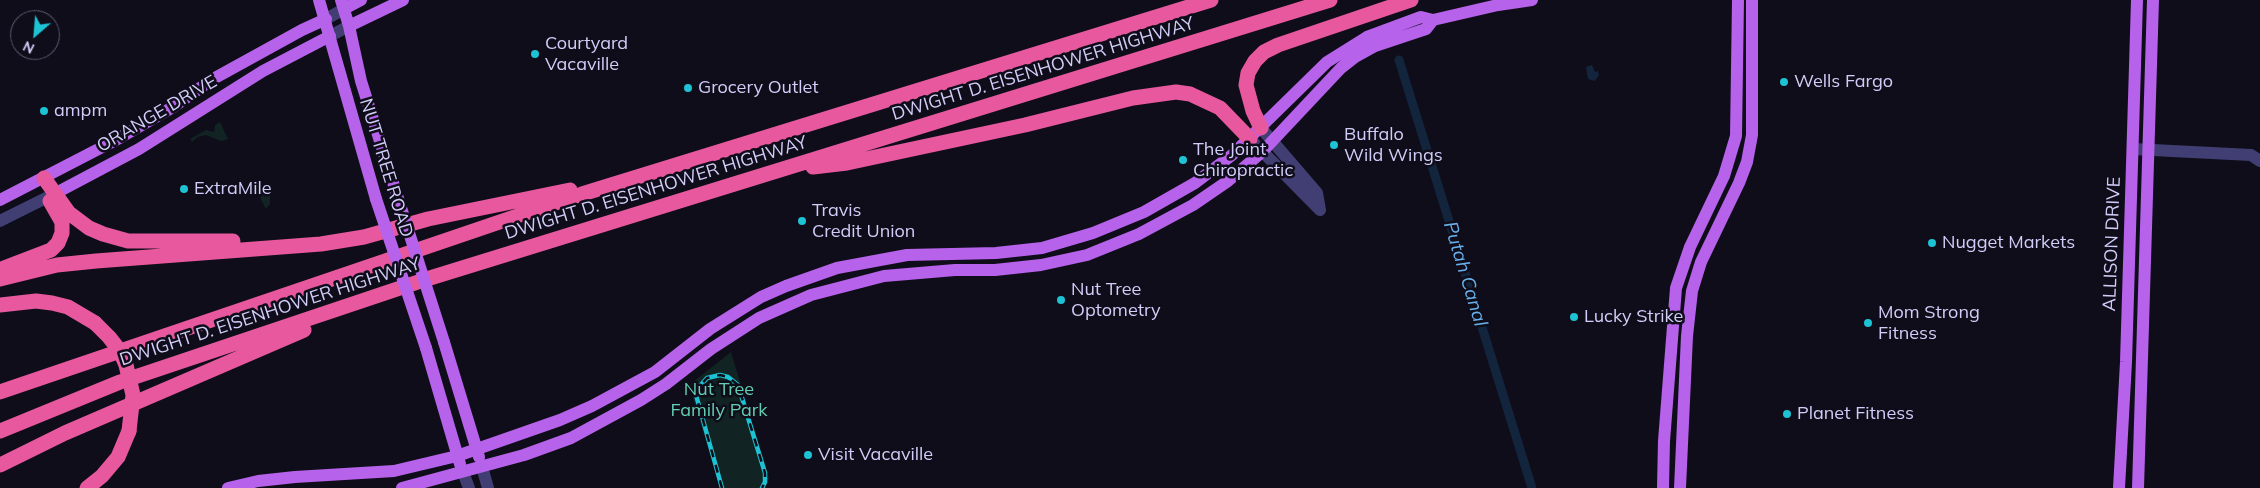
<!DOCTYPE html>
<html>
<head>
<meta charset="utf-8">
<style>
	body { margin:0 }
	#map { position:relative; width:2260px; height:488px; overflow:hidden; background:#0f0d1a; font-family:Mulish,sans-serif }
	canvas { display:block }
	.north { position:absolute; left:10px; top:10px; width:50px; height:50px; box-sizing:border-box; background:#0f0d1a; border:1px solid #5d5a73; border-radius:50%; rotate:207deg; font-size:14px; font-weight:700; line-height:20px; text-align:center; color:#d2cdf8 }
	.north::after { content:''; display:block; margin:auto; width:18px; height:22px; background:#1dc3d4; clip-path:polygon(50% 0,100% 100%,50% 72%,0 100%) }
</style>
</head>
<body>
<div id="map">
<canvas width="2260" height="488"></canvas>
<div class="north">N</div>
</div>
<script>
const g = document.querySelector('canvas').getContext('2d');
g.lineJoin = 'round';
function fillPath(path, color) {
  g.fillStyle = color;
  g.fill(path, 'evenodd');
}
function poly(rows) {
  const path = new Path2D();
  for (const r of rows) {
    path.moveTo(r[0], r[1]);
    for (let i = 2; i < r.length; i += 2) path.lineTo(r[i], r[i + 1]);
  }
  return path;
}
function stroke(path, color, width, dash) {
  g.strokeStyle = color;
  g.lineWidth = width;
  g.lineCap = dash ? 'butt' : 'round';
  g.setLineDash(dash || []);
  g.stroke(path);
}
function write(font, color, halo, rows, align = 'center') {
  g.font = font + ' Mulish,sans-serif';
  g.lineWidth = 5;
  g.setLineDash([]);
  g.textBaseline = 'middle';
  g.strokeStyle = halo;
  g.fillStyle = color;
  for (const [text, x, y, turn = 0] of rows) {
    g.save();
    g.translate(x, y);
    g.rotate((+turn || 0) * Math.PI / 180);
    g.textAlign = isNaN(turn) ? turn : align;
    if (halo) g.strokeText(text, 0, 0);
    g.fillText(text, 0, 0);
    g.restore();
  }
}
const green = poly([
	[220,122,228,139,221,141,206,135,198,137,192,142,190,139,206,130,214,132,215,125],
	[270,191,270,204,266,209,261,200,261,192],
	[731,352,769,478,765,488,720,488,689,385]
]);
const water = poly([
	[1592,65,1595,72,1598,71,1599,75,1595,81,1588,79,1586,67]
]);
const canal = poly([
	[1399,60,1532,488]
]);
const minor = poly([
	[326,19,344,9],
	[330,36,349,26],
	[1261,128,1317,193,1320,210],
	[1250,139,1320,210],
	[2133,149,2251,155,2260,161],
	[0,221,56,193],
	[482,467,488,488],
	[463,472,469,488]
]);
const major = poly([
	[319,0,376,199],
	[341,0,349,26,361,81,396,192],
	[344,9,361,0],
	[349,26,403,0],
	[56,193,139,149,263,71,330,36],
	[0,200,114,141,173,107,213,79,302,30,326,19],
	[444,342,479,457],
	[426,348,460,464],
	[228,488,258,481,295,477,394,471,457,456,560,420,592,406,655,372,710,329,761,297,786,286,837,268,907,255,996,253,1042,248,1093,233,1144,212,1195,183,1232,155,1327,62,1367,37,1421,17,1433,20,1498,5,1532,0],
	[402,488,524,455,571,438,641,400,666,384,711,349,759,318,811,295,884,276,955,270,995,270,1041,265,1087,255,1139,234,1193,205,1228,181,1262,152,1341,68,1355,57,1375,46,1426,29,1433,20],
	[1663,488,1664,441,1676,288,1690,247,1724,176,1736,136,1738,0],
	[1680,488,1687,336,1692,291,1701,262,1739,183,1747,162,1752,135,1752,0],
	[2119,488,2126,362,2137,0],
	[2138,488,2153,0]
]);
const highway = poly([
	[1261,128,1253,111,1246,85,1248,73,1255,61,1264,52,1278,45,1411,0],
	[813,167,847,163,1025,125,1133,98,1176,92,1190,94,1220,108,1250,139],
	[44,178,69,213,89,228,103,234,128,241,233,241],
	[4,268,51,250,58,243,62,233,62,222,50,201],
	[0,279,57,265,96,261,321,244,364,237,428,219,570,190],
	[0,305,36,301,52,303,68,307,95,323],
	[0,392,582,194,1211,0],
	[0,431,120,382,430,278,1330,0],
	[0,465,65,433,304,330],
	[87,488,102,476,118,457,129,431]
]);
const rail = poly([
	[722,488,696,395,697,389,707,378,720,375,728,377,738,385,765,473,765,482,762,488]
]);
const majorBridge = poly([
	[396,192,444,342],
	[376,199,426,348]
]);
const highwayBridge = poly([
	[95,323,109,337,120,351,126,365,133,395,129,431]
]);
const markers = [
	[535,54,5,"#1dc3d4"],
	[1784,82,5,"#1dc3d4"],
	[688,88,5,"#1dc3d4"],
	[44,111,5,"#1dc3d4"],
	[1334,145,5,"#1dc3d4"],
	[1183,160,5,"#1dc3d4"],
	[184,189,5,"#1dc3d4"],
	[802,221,5,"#1dc3d4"],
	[1932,243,5,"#1dc3d4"],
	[1061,300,5,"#1dc3d4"],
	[1574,317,5,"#1dc3d4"],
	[1868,323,5,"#1dc3d4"],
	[1787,414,5,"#1dc3d4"],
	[808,455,5,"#1dc3d4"]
];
const poiNames = [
	["Courtyard",545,44],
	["Vacaville",545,65],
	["Wells Fargo",1794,82],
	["Grocery Outlet",698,88],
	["ampm",54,111],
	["Buffalo",1344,135],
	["Wild Wings",1344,156],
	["The Joint",1193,150],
	["Chiropractic",1193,171],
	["ExtraMile",194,189],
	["Travis",812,211],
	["Credit Union",812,232],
	["Nugget Markets",1942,243],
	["Nut Tree",1071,290],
	["Optometry",1071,311],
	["Mom Strong",1878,313],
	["Fitness",1878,334],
	["Lucky Strike",1584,317],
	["Planet Fitness",1797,414],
	["Visit Vacaville",818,455]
];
const streetNames = [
	["DWIGHT D. EISENHOWER HIGHWAY",1043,69,-17],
	["ORANGE DRIVE",157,114,-30],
	["NUT TREE ROAD",386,168,73],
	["DWIGHT D. EISENHOWER HIGHWAY",656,188,-17],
	["ALLISON DRIVE",2112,244,-88],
	["DWIGHT D. EISENHOWER HIGHWAY",270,312,-18]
];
const parkNames = [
	["Nut Tree",719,390],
	["Family Park",719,411]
];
const waterNames = [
	["Putah Canal",1465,274,73]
];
fillPath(green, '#112322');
fillPath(water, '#13243d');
stroke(canal, '#13243d', 9);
stroke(minor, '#403e73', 12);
stroke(major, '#b662ea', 12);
stroke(highway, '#e8589e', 15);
stroke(rail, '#1dc3d4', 4.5);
stroke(rail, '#0f0d1a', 2.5, [8]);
stroke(majorBridge, '#b662ea', 12);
stroke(highwayBridge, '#e8589e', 15);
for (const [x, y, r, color] of markers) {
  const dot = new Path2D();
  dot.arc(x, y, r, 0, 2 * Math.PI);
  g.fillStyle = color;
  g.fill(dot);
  stroke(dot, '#0f0d1a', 2);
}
write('18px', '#d2cdf8', '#0f0d1a', poiNames, 'left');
write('18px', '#d2cdf8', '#0f0d1a', streetNames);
write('18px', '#64cdb2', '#0f0d1a', parkNames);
write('italic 19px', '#68afeb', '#0f0d1a', waterNames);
</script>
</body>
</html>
